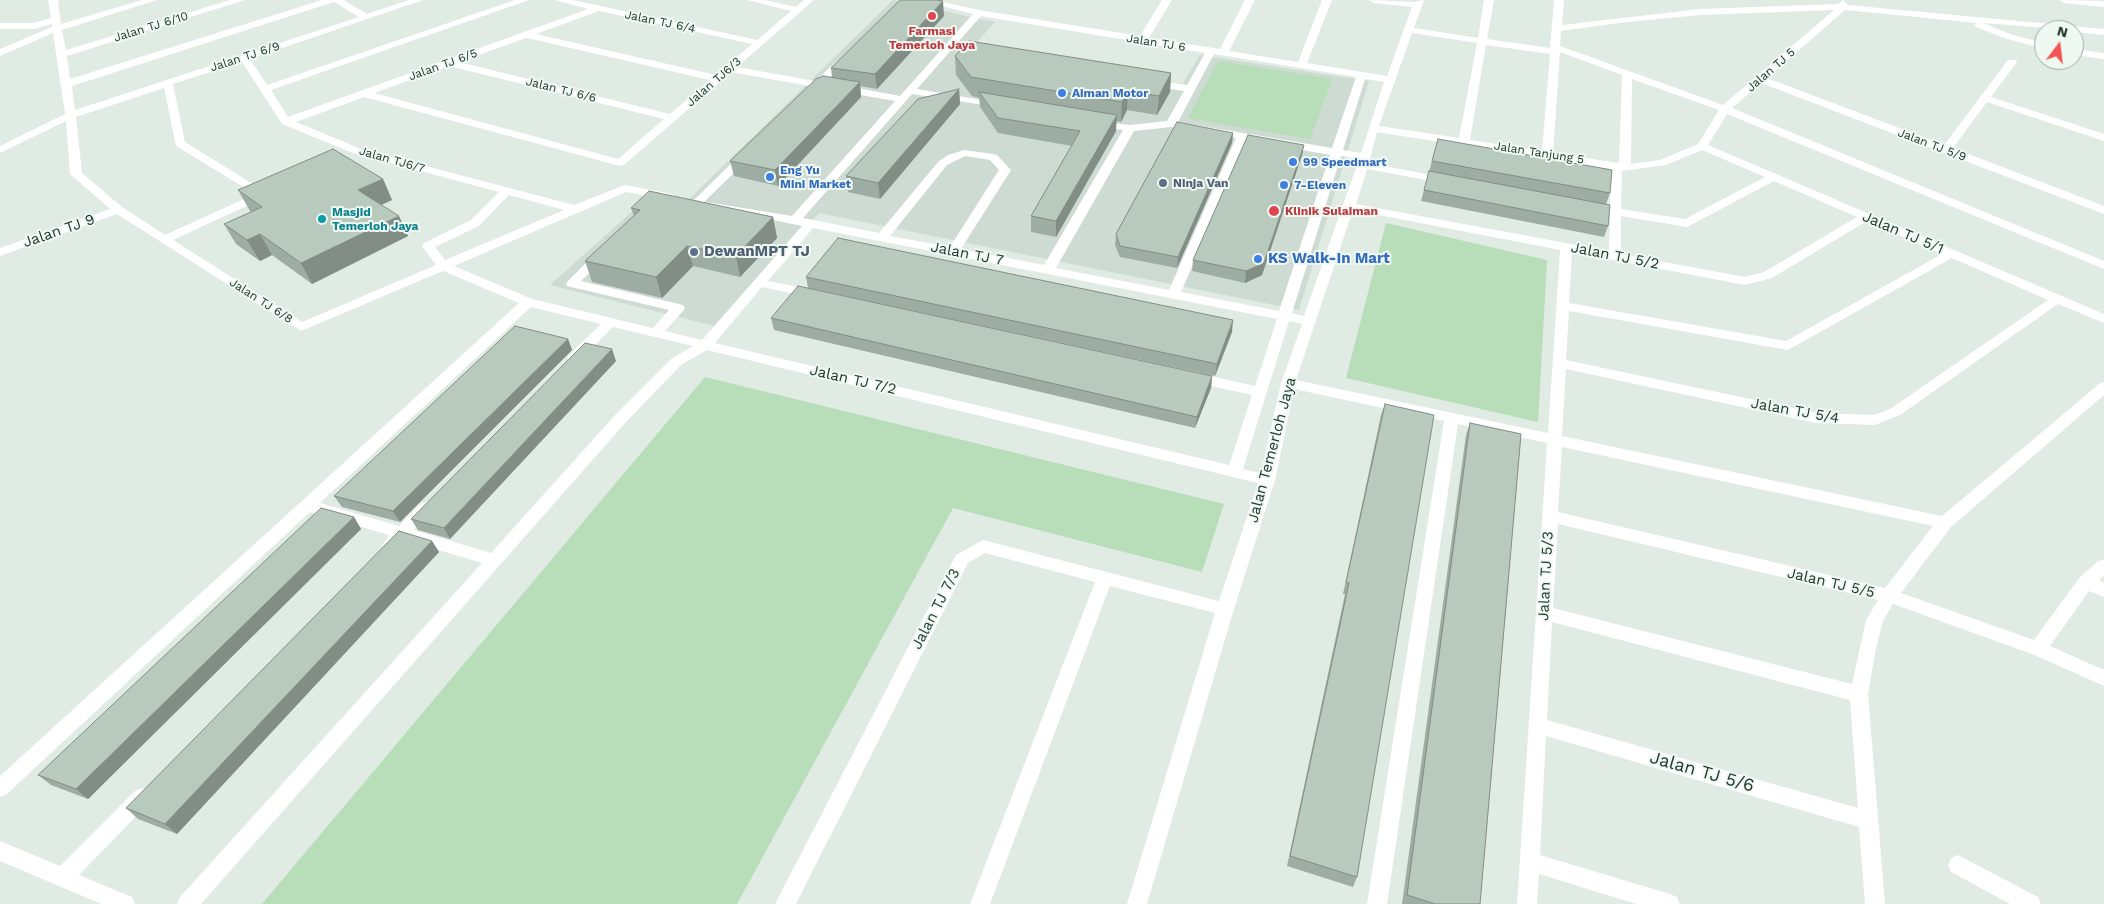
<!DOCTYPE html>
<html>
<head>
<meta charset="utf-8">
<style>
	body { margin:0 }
	#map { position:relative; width:2104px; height:904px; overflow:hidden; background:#dfebe3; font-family:"Work Sans",sans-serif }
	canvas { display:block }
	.north { position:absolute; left:2034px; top:20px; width:50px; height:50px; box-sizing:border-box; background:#f0f8f2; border:1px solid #9daca3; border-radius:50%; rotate:15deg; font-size:14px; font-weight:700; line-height:20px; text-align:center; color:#203b2d }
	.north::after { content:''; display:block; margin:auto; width:18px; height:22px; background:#f45454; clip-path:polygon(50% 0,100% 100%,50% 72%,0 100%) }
</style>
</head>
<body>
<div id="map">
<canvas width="2104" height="904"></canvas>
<div class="north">N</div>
</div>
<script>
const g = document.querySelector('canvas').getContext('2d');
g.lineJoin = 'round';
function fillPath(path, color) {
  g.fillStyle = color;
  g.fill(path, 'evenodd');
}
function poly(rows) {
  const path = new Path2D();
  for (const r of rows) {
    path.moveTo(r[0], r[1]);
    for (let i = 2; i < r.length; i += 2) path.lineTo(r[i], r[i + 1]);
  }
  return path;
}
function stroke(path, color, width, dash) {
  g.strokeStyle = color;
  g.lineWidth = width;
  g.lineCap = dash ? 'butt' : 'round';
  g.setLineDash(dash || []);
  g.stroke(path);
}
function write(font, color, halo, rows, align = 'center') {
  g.font = font + ' "Work Sans",sans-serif';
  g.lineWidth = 4;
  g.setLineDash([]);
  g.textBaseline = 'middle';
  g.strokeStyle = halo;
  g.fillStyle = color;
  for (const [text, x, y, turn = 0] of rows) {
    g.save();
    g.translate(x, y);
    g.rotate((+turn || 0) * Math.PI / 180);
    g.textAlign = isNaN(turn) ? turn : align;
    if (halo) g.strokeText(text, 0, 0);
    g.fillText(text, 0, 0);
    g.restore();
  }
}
const built = poly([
	[893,0,995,22,971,49,1182,85,1200,55,1369,81,1299,310,819,213,715,326,550,285,645,200,682,206]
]);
const green = poly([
	[1218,61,1332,79,1310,139,1188,118],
	[1386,223,1547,260,1538,422,1346,378],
	[705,377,1224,504,1202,572,953,508,737,904,262,904]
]);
const minor = poly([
	[48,0,58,0,61,24,142,0,157,0,62,30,66,50,230,0,245,0,67,56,70,79,322,0,344,0,367,14,409,0,423,0,250,59,267,85,515,0,529,0,271,90,288,117,588,9,555,0,573,0,757,40,791,11,747,0,765,0,796,7,804,0,814,0,737,67,815,81,845,54,850,57,825,82,900,96,973,14,917,0,934,0,979,10,1140,36,1162,0,1172,0,1149,38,1220,49,1245,0,1255,0,1229,51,1298,62,1322,0,1332,0,1307,63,1387,76,1412,7,1374,3,1369,0,1414,2,1424,0,1414,28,1478,38,1484,0,1494,0,1487,39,1550,48,1554,0,1564,0,1562,25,1700,9,1838,4,1843,0,1848,5,2104,29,2104,35,2074,32,2074,30,1983,23,2010,34,2044,43,2044,49,2004,38,1976,27,1974,25,1977,23,1845,10,1767,78,1944,145,2008,60,2016,60,2017,62,1991,97,2104,134,2104,141,1987,102,1953,148,2104,206,2104,214,1761,83,1732,108,2104,261,2104,269,1727,114,1708,145,2104,314,2104,323,2058,304,1900,415,1875,425,1816,423,1566,369,1562,436,1942,516,2099,384,2104,382,2104,395,1951,527,1901,593,2034,640,2080,577,2098,561,2104,560,2104,576,2099,580,2104,583,2104,597,2089,591,2050,646,2104,670,2104,686,2032,654,1893,604,1883,621,1876,648,1868,694,1885,904,1865,904,1859,827,1546,736,1540,855,1670,894,1677,897,1680,904,1636,904,1539,874,1537,904,1517,904,1547,443,1458,424,1387,904,1367,904,1444,421,1294,389,1275,480,1234,609,1147,904,1127,904,1215,613,1110,586,990,904,970,904,1095,582,985,553,968,563,796,904,775,904,956,555,983,540,1219,601,1258,483,707,350,681,365,626,422,201,904,177,904,180,897,482,563,405,540,396,549,390,551,384,549,382,545,389,535,310,512,7,794,0,797,0,776,519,303,443,271,301,331,117,214,0,256,0,248,110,209,70,174,66,121,0,153,0,146,65,114,53,33,0,56,0,49,52,27,52,24,34,29,0,29,0,23,34,23,51,18,48,0],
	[334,2,359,17,75,110,72,86,334,2],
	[1834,10,1723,105,1560,46,1561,31,1627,22,1700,15,1834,10],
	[599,11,752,44,716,75,536,34,599,11],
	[981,16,1205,53,1187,85,1151,80,1146,83,1151,86,1184,91,1167,121,1130,125,1092,121,1092,125,1123,130,1044,265,961,249,1011,170,997,155,993,154,964,150,948,155,939,161,879,233,803,218,912,94,1004,108,1005,106,1000,103,917,89,981,16],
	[1412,33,1477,43,1459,138,1379,126,1412,33],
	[526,38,527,38,710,80,670,114,459,62,526,38],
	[1486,45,1550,54,1542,151,1470,140,1486,45],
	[1560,52,1622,75,1619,163,1553,153,1560,52],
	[1214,54,1356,77,1332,148,1178,122,1214,54],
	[242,62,282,124,353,153,499,192,471,220,424,243,422,246,436,265,302,322,173,240,266,197,269,194,185,142,173,84,242,62],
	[449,66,664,119,618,159,374,93,449,66],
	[731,72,809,86,806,90,811,93,819,88,895,101,792,216,706,202,706,206,802,226,702,340,665,331,683,311,685,308,683,305,581,281,605,258,607,255,605,252,597,252,566,283,567,286,669,310,653,328,532,299,454,266,626,192,668,200,674,196,672,194,625,185,574,205,361,149,296,122,364,97,620,166,624,165,731,72],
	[1365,79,1384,82,1361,153,1343,150,1365,79],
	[1632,79,1719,110,1698,144,1660,160,1631,164,1632,79],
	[164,88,176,146,255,194,165,235,122,207,82,173,76,117,164,88],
	[1171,127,1236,138,1169,290,1056,268,1134,131,1171,127],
	[1377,132,1610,169,1610,207,1590,204,1584,208,1586,211,1610,215,1609,251,1356,204,1367,169,1447,184,1453,181,1447,178,1369,163,1377,132],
	[1247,140,1330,155,1279,311,1181,292,1247,140],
	[1702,150,1765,177,1685,219,1621,209,1622,171,1666,165,1702,150],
	[965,156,990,160,999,170,950,247,890,236,947,165,965,156],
	[1341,156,1359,159,1357,165,1304,316,1292,313,1341,156],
	[1774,181,1857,217,1764,272,1745,277,1621,254,1621,216,1687,227,1774,181],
	[509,195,564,210,445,260,435,247,479,226,509,195],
	[1353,210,1560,250,1548,433,1296,380,1353,210],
	[1867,221,1942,254,1786,341,1569,303,1572,252,1745,285,1772,278,1867,221],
	[813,228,1277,319,1255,386,1193,372,1186,377,1193,382,1252,395,1229,465,715,343,762,287,814,298,819,297,820,294,819,291,768,281,813,228],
	[1952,258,2048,300,1890,409,1874,415,1816,413,1566,360,1569,311,1788,350,1952,258],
	[531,307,601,324,569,355,567,358,574,362,579,361,613,327,693,346,671,359,616,414,491,553,414,530,434,508,432,504,426,502,420,504,399,526,320,503,531,307],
	[1289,321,1302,324,1281,383,1261,473,1243,469,1289,321],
	[1562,447,1933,526,1885,588,1558,512,1562,447],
	[1558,524,1878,600,1866,620,1852,684,1553,608,1558,524],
	[1552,622,1850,700,1858,808,1547,720,1552,622],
	[2059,0,2104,1,2104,7,2064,3,2059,0],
	[2074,49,2104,53,2104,59,2074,55,2074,49],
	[747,151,753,154,751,156,702,204,694,204,694,200,743,152,747,151],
	[142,788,149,791,152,797,149,803,79,875,132,897,135,904,101,904,0,861,0,841,60,866,135,791,142,788],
	[1958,855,2038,897,2041,904,2010,904,1951,872,1948,865,1951,858,1958,855]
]);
const wall = poly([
	[944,16,877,89,860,86,861,97,778,186,734,176,730,161,832,77,831,68],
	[955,56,1171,73,1170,92,1157,115,1127,110,1121,122,1116,121,1116,131,1056,237,1031,232,1031,216,1072,146,998,133,980,107,979,98,972,96,956,75],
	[959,89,960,104,880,199,848,192,846,176],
	[1233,133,1232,143,1177,268,1120,257,1115,245,1116,234],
	[1438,139,1610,193,1606,204,1608,226,1604,237,1421,201],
	[1304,145,1302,155,1262,275,1245,283,1192,271,1193,260],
	[383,179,392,200,381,205,408,236,312,284,272,255,260,261,236,244,224,224,251,212,250,211,238,190],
	[631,208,773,217,777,238,740,277,693,266,662,298,592,282,585,261,634,216],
	[806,277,1232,332,1215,376,808,288],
	[771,318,1212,376,1211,388,1195,428,774,330],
	[568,339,572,350,400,522,342,507,334,496],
	[616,361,450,539,418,530,411,519],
	[1385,404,1357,877,1353,887,1287,866,1345,594,1343,594,1381,415],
	[1470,423,1480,904,1402,904,1466,435],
	[354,517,361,529,88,799,51,785,38,775],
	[432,541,439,552,177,834,138,819,126,808]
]);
const shadedWall = poly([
	[943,1,944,16,877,89,875,74],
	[1171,73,1170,92,1157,115,1159,96],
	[860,82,861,97,778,186,775,170],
	[959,89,960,104,880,199,878,183],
	[1128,91,1127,110,1121,122,1122,102],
	[1117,115,1116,131,1056,237,1056,221],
	[1233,133,1232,143,1177,268,1178,257],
	[1304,145,1302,155,1262,275,1245,283,1246,271],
	[383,179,392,200,368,211,358,190],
	[399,216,408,236,312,284,301,263],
	[773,217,777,238,740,277,736,256],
	[260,234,272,255,260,261,247,240],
	[687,246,693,266,662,298,656,277],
	[1233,320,1232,332,1215,376,1217,364],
	[568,339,572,350,400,522,393,511],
	[612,349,616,361,450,539,444,528],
	[1212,376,1211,388,1195,428,1197,417],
	[354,517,361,529,88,799,76,789],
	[432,541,439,552,177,834,165,824]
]);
const building = poly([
	[900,0,937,0,943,1,875,74,831,68,900,0],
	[969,41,1171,73,1159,96,1128,91,1122,102,971,77,955,56,969,41],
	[823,76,860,82,775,170,730,161,816,79,823,76],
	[959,89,878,183,846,176,918,99,959,89],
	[979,92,1117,115,1056,221,1031,216,1080,131,998,118,979,92],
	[1177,122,1233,133,1178,257,1120,246,1116,234,1177,122],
	[1248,135,1304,145,1264,263,1246,271,1193,260,1248,135],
	[1438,139,1612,170,1610,193,1432,161,1438,139],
	[333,149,383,179,358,190,399,216,301,263,260,234,247,240,224,224,262,207,238,190,333,149],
	[1429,171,1610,205,1608,226,1424,190,1429,171],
	[649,191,773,217,736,256,687,246,656,277,585,261,640,210,631,208,649,191],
	[838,238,1233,320,1217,364,806,277,838,238],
	[798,286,1212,376,1197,417,771,318,798,286],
	[515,326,568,339,393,511,334,496,515,326],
	[585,343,612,349,444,528,411,519,585,343],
	[1385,404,1434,415,1357,877,1290,856,1349,583,1346,582,1385,404],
	[1470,423,1521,434,1480,904,1435,904,1407,895,1470,423],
	[321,508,354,517,76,789,38,775,321,508],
	[399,531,432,541,165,824,126,808,399,531]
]);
const markers = [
	[932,16,5,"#e0444e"],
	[1062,93,5,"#3f7fe0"],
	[1293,162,5,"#3f7fe0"],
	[770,177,5,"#3f7fe0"],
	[1163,183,5,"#5c6f8a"],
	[1284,185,5,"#3f7fe0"],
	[1274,211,6,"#e0444e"],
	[322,219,5,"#0f9aa8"],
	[694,252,5,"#5c6f8a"],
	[1258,259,5,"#3f7fe0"]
];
const farStreetnames = [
	["Jalan TJ 6/4",660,22,12],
	["Jalan TJ 6/10",151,27,-17],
	["Jalan TJ 6",1156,43,9],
	["Jalan TJ 6/9",245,57,-18],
	["Jalan TJ 6/5",443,65,-20],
	["Jalan TJ 5",1771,70,-41],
	["Jalan TJ6/3",714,82,-41],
	["Jalan TJ 6/6",561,90,14],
	["Jalan TJ 5/9",1932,145,21],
	["Jalan Tanjung 5",1539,153,9],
	["Jalan TJ6/7",392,160,16],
	["Jalan TJ 6/8",261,301,33]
];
const farHealthnames = [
	["Farmasi",932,31],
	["Temerloh Jaya",932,45],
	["Klinik Sulaiman",1285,211,"left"]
];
const farShopnames = [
	["Aiman Motor",1072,93],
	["99 Speedmart",1303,162],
	["Eng Yu",780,170],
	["Mini Market",780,184],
	["7-Eleven",1294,185]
];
const farServicenames = [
	["Ninja Van",1173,183]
];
const farCulturenames = [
	["Masjid",332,212],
	["Temerloh Jaya",332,226]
];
const streetNames = [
	["Jalan TJ 9",59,231,-19],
	["Jalan TJ 5/1",1903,233,23],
	["Jalan TJ 7",967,254,11],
	["Jalan TJ 5/2",1615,256,11],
	["Jalan TJ 7/2",853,380,13],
	["Jalan TJ 5/4",1795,411,10],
	["Jalan Temerloh Jaya",1272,450,-75],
	["Jalan TJ 5/3",1546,576,-87],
	["Jalan TJ 5/5",1831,583,13],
	["Jalan TJ 7/3",936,609,-63]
];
const serviceNames = [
	["DewanMPT TJ",704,252]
];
const shopNames = [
	["KS Walk-In Mart",1268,259]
];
const nearStreetnames = [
	["Jalan TJ 5/6",1702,772,16]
];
fillPath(built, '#cedbd2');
fillPath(green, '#b8ddb9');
fillPath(minor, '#fff');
fillPath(wall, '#9eada3');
fillPath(shadedWall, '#818d85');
fillPath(building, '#b8c9be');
stroke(building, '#818d85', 1);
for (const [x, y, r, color] of markers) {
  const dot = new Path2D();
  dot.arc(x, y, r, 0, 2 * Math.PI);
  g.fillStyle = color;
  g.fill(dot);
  stroke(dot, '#f0f8f2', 2);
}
write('12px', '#203b2d', '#f0f8f2', farStreetnames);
write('bold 12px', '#be3a42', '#f0f8f2', farHealthnames);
write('bold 12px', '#366cbe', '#f0f8f2', farShopnames, 'left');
write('bold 12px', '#4e5e75', '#f0f8f2', farServicenames, 'left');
write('bold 12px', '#0d838f', '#f0f8f2', farCulturenames, 'left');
write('15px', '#203b2d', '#f0f8f2', streetNames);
write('bold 15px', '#4e5e75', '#f0f8f2', serviceNames, 'left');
write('bold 15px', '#366cbe', '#f0f8f2', shopNames, 'left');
write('18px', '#203b2d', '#f0f8f2', nearStreetnames);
</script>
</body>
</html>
